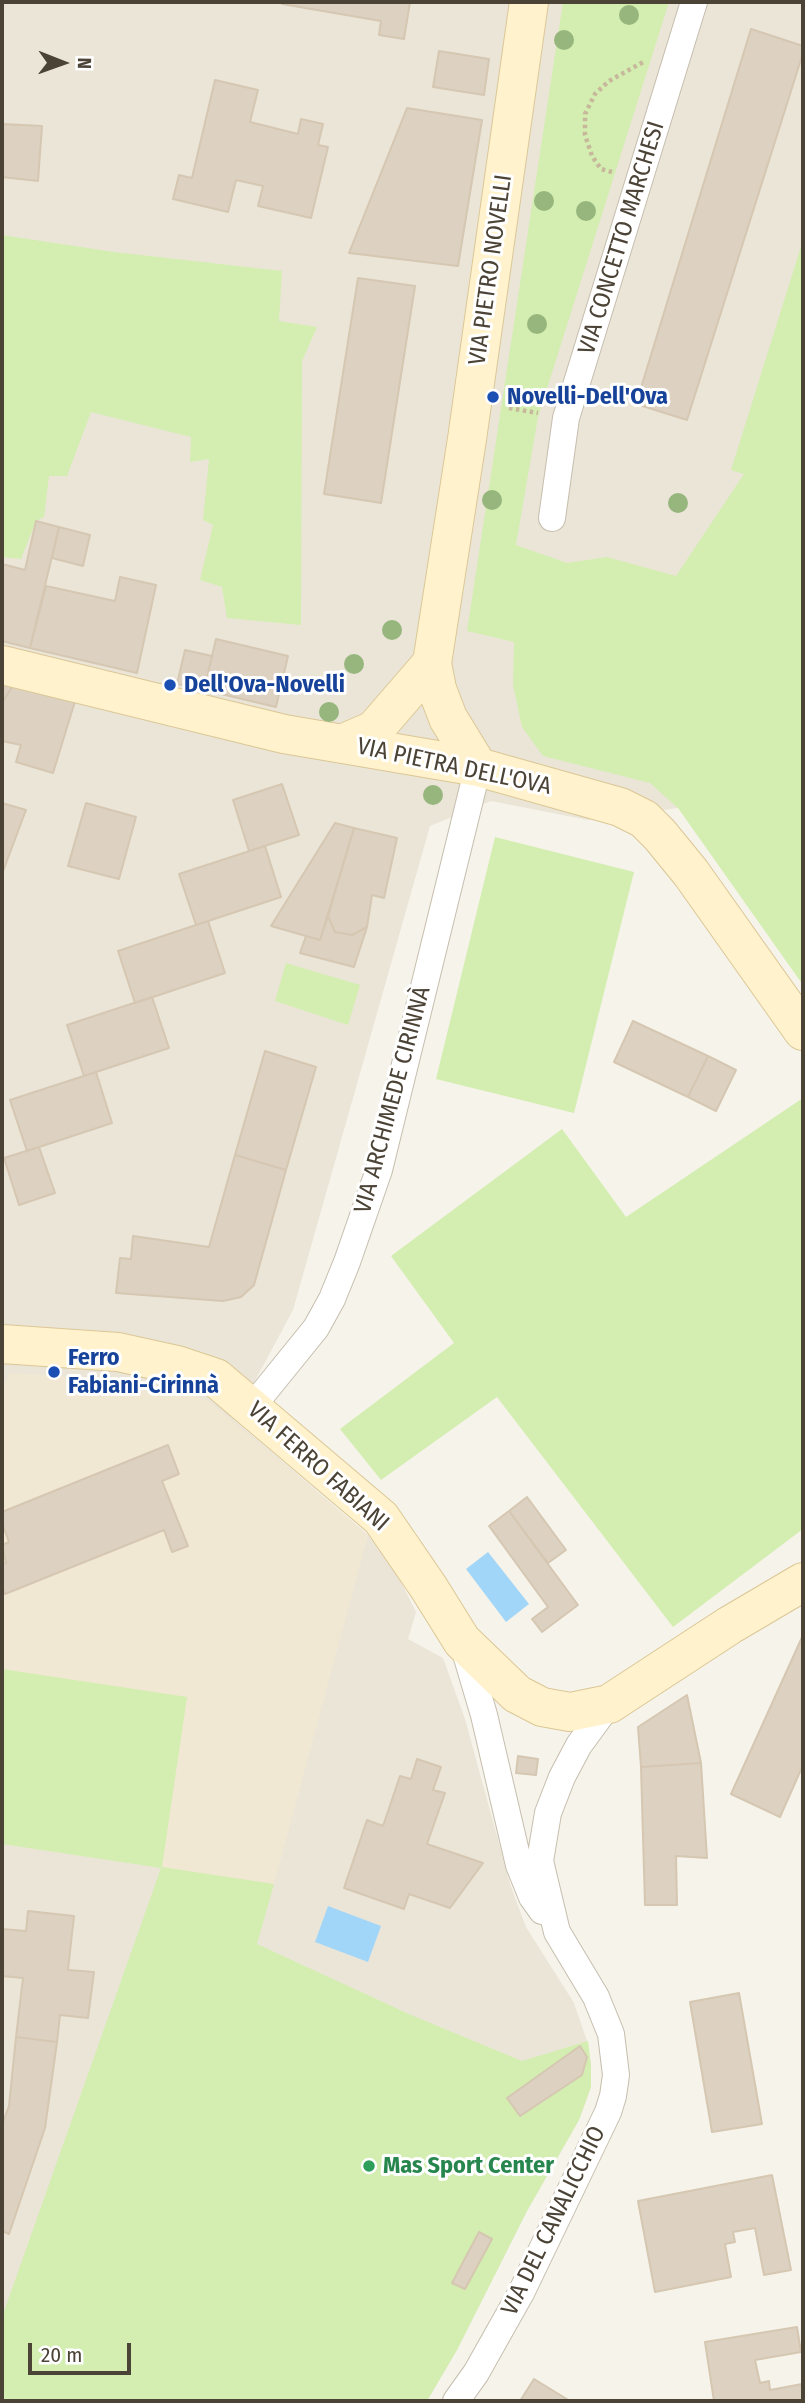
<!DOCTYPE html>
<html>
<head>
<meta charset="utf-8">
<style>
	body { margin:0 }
	#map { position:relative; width:805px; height:2403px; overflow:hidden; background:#f6f3ea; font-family:"Fira Sans Condensed",sans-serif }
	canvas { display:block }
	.frame { position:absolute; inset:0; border:4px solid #4c4337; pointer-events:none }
	.north { position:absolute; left:28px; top:28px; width:70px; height:70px; -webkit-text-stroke:5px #fff; paint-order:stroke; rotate:91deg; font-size:19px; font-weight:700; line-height:28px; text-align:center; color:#4c4337 }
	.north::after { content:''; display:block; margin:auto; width:24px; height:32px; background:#4c4337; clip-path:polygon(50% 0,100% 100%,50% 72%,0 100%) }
	.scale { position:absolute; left:28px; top:2343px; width:103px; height:32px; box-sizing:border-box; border:4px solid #4c4337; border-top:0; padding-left:9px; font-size:21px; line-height:24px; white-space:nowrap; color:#4c4337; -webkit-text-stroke:5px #fff; paint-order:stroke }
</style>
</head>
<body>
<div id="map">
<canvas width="805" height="2403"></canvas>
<div class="frame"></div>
<div class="north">N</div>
<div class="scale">20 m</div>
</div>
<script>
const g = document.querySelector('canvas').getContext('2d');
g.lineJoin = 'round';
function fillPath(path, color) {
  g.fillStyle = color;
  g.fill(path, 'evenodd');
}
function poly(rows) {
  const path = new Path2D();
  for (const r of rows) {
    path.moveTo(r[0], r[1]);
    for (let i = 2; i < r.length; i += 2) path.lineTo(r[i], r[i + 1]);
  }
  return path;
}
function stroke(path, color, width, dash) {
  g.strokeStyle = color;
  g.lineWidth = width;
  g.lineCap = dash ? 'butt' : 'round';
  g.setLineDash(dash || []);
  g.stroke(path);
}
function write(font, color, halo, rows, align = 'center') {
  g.font = font + ' "Fira Sans Condensed",sans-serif';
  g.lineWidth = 6;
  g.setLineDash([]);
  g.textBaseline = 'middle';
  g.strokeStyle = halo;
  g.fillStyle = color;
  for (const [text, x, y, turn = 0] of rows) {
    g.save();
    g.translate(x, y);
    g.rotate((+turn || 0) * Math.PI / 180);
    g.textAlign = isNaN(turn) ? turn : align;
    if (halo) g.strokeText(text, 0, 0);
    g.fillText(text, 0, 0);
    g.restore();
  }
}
const residential = poly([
	[2,2,803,2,803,718,678,808,588,820,491,801,430,826,293,1310,234,1420,368,1535,398,1576,416,1612,408,1639,443,1658,465,1719,511,1887,526,1927,574,2003,587,2041,591,2065,591,2087,579,2120,527,2211,457,2350,427,2401,2,2401]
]);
const education = poly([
	[9,1373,101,1378,187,1394,210,1402,368,1535,274,1884,2,1844,2,1393]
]);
const green = poly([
	[563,2,669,2,538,417,516,545,567,563,607,557,676,576,744,474,731,470,803,240,803,985,678,808,650,783,543,756,522,727,513,685,514,642,467,631],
	[2,235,114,252,282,271,279,321,317,327,302,361,301,625,227,618,222,587,200,580,213,525,203,520,209,459,190,462,191,437,91,412,67,476,49,476,44,517,36,521,21,559,2,557],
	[495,837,634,872,574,1113,436,1079],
	[286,963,360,985,348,1025,275,1001],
	[803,1098,803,1529,673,1627,497,1397,381,1480,340,1429,454,1343,391,1256,562,1129,626,1217],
	[2,1669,187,1697,162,1867,274,1884,257,1944,411,2015,522,2061,588,2041,591,2065,591,2087,579,2120,527,2211,457,2350,427,2401,2,2401,2,2317,161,1868,2,1844]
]);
const water = poly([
	[488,1552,529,1604,506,1622,466,1569],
	[328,1906,381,1926,368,1962,315,1942]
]);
const building = poly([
	[282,2,410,2,404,39,379,35,381,21,282,4,282,2],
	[751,29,803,46,803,53,687,420,636,404,751,29],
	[439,51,489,59,484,95,433,87,439,51],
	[215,80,258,90,250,122,298,134,301,119,323,124,318,145,328,147,311,218,258,206,263,186,236,180,228,212,173,199,179,175,192,178,215,80],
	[407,108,482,120,458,266,349,253,407,108],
	[2,124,42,126,38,181,2,177,2,124],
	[358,278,415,286,381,503,324,494,358,278],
	[36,521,59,527,30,648,2,641,2,564,25,570,36,521],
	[59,527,90,535,83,566,52,558,59,527],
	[120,577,156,585,137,673,30,648,46,586,115,601,120,577],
	[216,639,288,656,276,707,204,690,216,639],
	[185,650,212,656,204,690,177,684,185,650],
	[2,682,14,684,2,703,2,682],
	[14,684,76,698,53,773,16,762,21,745,2,741,2,703,14,684],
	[282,784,299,835,249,851,233,800,282,784],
	[2,803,26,810,2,874,2,803],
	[86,803,136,817,119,879,68,866,86,803],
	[335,823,354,828,320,940,271,926,335,823],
	[354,828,397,838,384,898,372,895,367,927,352,935,335,932,328,916,354,828],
	[265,846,281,897,196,925,179,874,265,846],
	[328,916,335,932,352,935,367,927,354,967,300,953,306,936,320,940,328,916],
	[208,921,225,973,135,1003,118,951,208,921],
	[152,997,169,1048,84,1076,67,1025,152,997],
	[633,1021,708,1056,688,1097,614,1062,633,1021],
	[265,1051,316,1067,286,1170,235,1155,265,1051],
	[708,1056,736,1070,716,1111,688,1097,708,1056],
	[96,1072,112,1123,27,1151,10,1100,96,1072],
	[39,1147,55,1193,19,1205,4,1158,39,1147],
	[235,1155,286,1170,254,1285,241,1297,223,1301,116,1293,120,1258,131,1259,133,1236,209,1247,235,1155],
	[168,1445,179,1474,162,1481,188,1546,172,1552,164,1530,5,1594,2,1586,2,1564,6,1563,2,1545,9,1542,2,1523,2,1512,168,1445],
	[527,1497,566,1550,548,1563,509,1511,527,1497],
	[509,1511,578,1605,542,1632,532,1619,548,1607,489,1526,509,1511],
	[803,1635,803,1765,780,1817,731,1794,803,1635],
	[687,1695,701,1763,641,1767,638,1727,687,1695],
	[518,1756,538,1759,536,1775,516,1773,518,1756],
	[417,1759,441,1767,433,1790,445,1793,427,1844,483,1863,450,1908,409,1894,404,1909,344,1888,367,1820,383,1826,400,1776,411,1779,417,1759],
	[701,1763,707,1858,676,1856,677,1905,645,1905,641,1767,701,1763],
	[28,1911,74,1916,68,1970,94,1972,88,2018,60,2015,57,2042,16,2037,23,1978,2,1976,2,1929,26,1931,28,1911],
	[739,1993,762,2124,712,2132,690,2002,739,1993],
	[16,2037,57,2042,45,2128,9,2234,2,2231,2,2125,9,2106,16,2037],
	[580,2046,587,2057,582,2075,520,2116,507,2098,580,2046],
	[772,2175,791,2270,764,2275,755,2228,733,2232,735,2242,725,2244,731,2277,655,2292,638,2201,772,2175],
	[479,2232,492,2239,465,2289,452,2283,479,2232],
	[797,2327,801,2352,755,2360,760,2383,769,2381,770,2390,802,2384,803,2401,714,2401,705,2342,797,2327],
	[534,2379,570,2401,520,2401,534,2379]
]);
const path = poly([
	[612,172,601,169,592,156,585,135,585,114,595,94,609,81,645,61],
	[509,408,538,413]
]);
const minor = poly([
	[552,518,566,418,694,2],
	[252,1407,316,1328,332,1299,347,1262,379,1170,478,767],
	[463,1644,484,1715,519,1865,532,1897,542,1911],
	[456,2401,476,2373,521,2293,608,2112,613,2096,616,2075,611,2034,596,1997,557,1932,540,1861,548,1813,562,1777,579,1745,609,1704]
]);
const secondary = poly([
	[2,665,284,734,478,767,620,807,644,819,660,835,691,873,803,1031],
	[344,743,374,730,432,663],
	[478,767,448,718,437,689,432,663,467,439,529,2],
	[2,1344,118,1352,177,1365,216,1378,381,1518,429,1588,462,1641,517,1694,542,1707,570,1712,609,1704,730,1625,803,1582]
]);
const trees = [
	[629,15],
	[564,40],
	[544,201],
	[586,211],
	[537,324],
	[492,500],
	[678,503],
	[392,630],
	[354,664],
	[329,712],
	[433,795]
];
const markers = [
	[493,397,7,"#1a4fb4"],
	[170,685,7,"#1a4fb4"],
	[54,1372,7,"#1a4fb4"],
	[369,2166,7,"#2e9e5b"]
];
const streetNames = [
	["VIA CONCETTO MARCHESI",622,238,-73],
	["VIA PIETRO NOVELLI",491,270,-82],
	["VIA PIETRA DELL'OVA",454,767,12],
	["VIA ARCHIMEDE CIRINNÀ",393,1100,-75],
	["VIA FERRO FABIANI",318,1467,42],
	["VIA DEL CANALICCHIO",554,2221,-64]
];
const transitNames = [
	["Novelli-Dell'Ova",507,397],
	["Dell'Ova-Novelli",184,685],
	["Ferro",68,1358],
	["Fabiani-Cirinnà",68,1386]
];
const leisureNames = [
	["Mas Sport Center",383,2166]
];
fillPath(residential, '#ebe5d8');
fillPath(education, '#f1e8d3');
fillPath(green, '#d3eeb0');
fillPath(water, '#a2d6f8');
fillPath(building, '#ddd1c1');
stroke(building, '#d5c7b1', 2);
stroke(minor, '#c6beae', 28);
stroke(secondary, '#dbc796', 40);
stroke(path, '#c7b79b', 4.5, [3.5, 3.5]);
stroke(minor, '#fff', 26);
stroke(secondary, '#fff2cc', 38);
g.fillStyle = '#97b67d';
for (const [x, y] of trees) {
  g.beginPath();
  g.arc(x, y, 10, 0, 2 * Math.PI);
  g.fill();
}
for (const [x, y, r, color] of markers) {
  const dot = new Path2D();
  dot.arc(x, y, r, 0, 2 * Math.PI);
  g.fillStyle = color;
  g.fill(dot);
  stroke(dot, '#fff', 2.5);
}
write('24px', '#4c4337', '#fff', streetNames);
write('bold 24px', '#164399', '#fff', transitNames, 'left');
write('bold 24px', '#27864d', '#fff', leisureNames, 'left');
</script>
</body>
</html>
